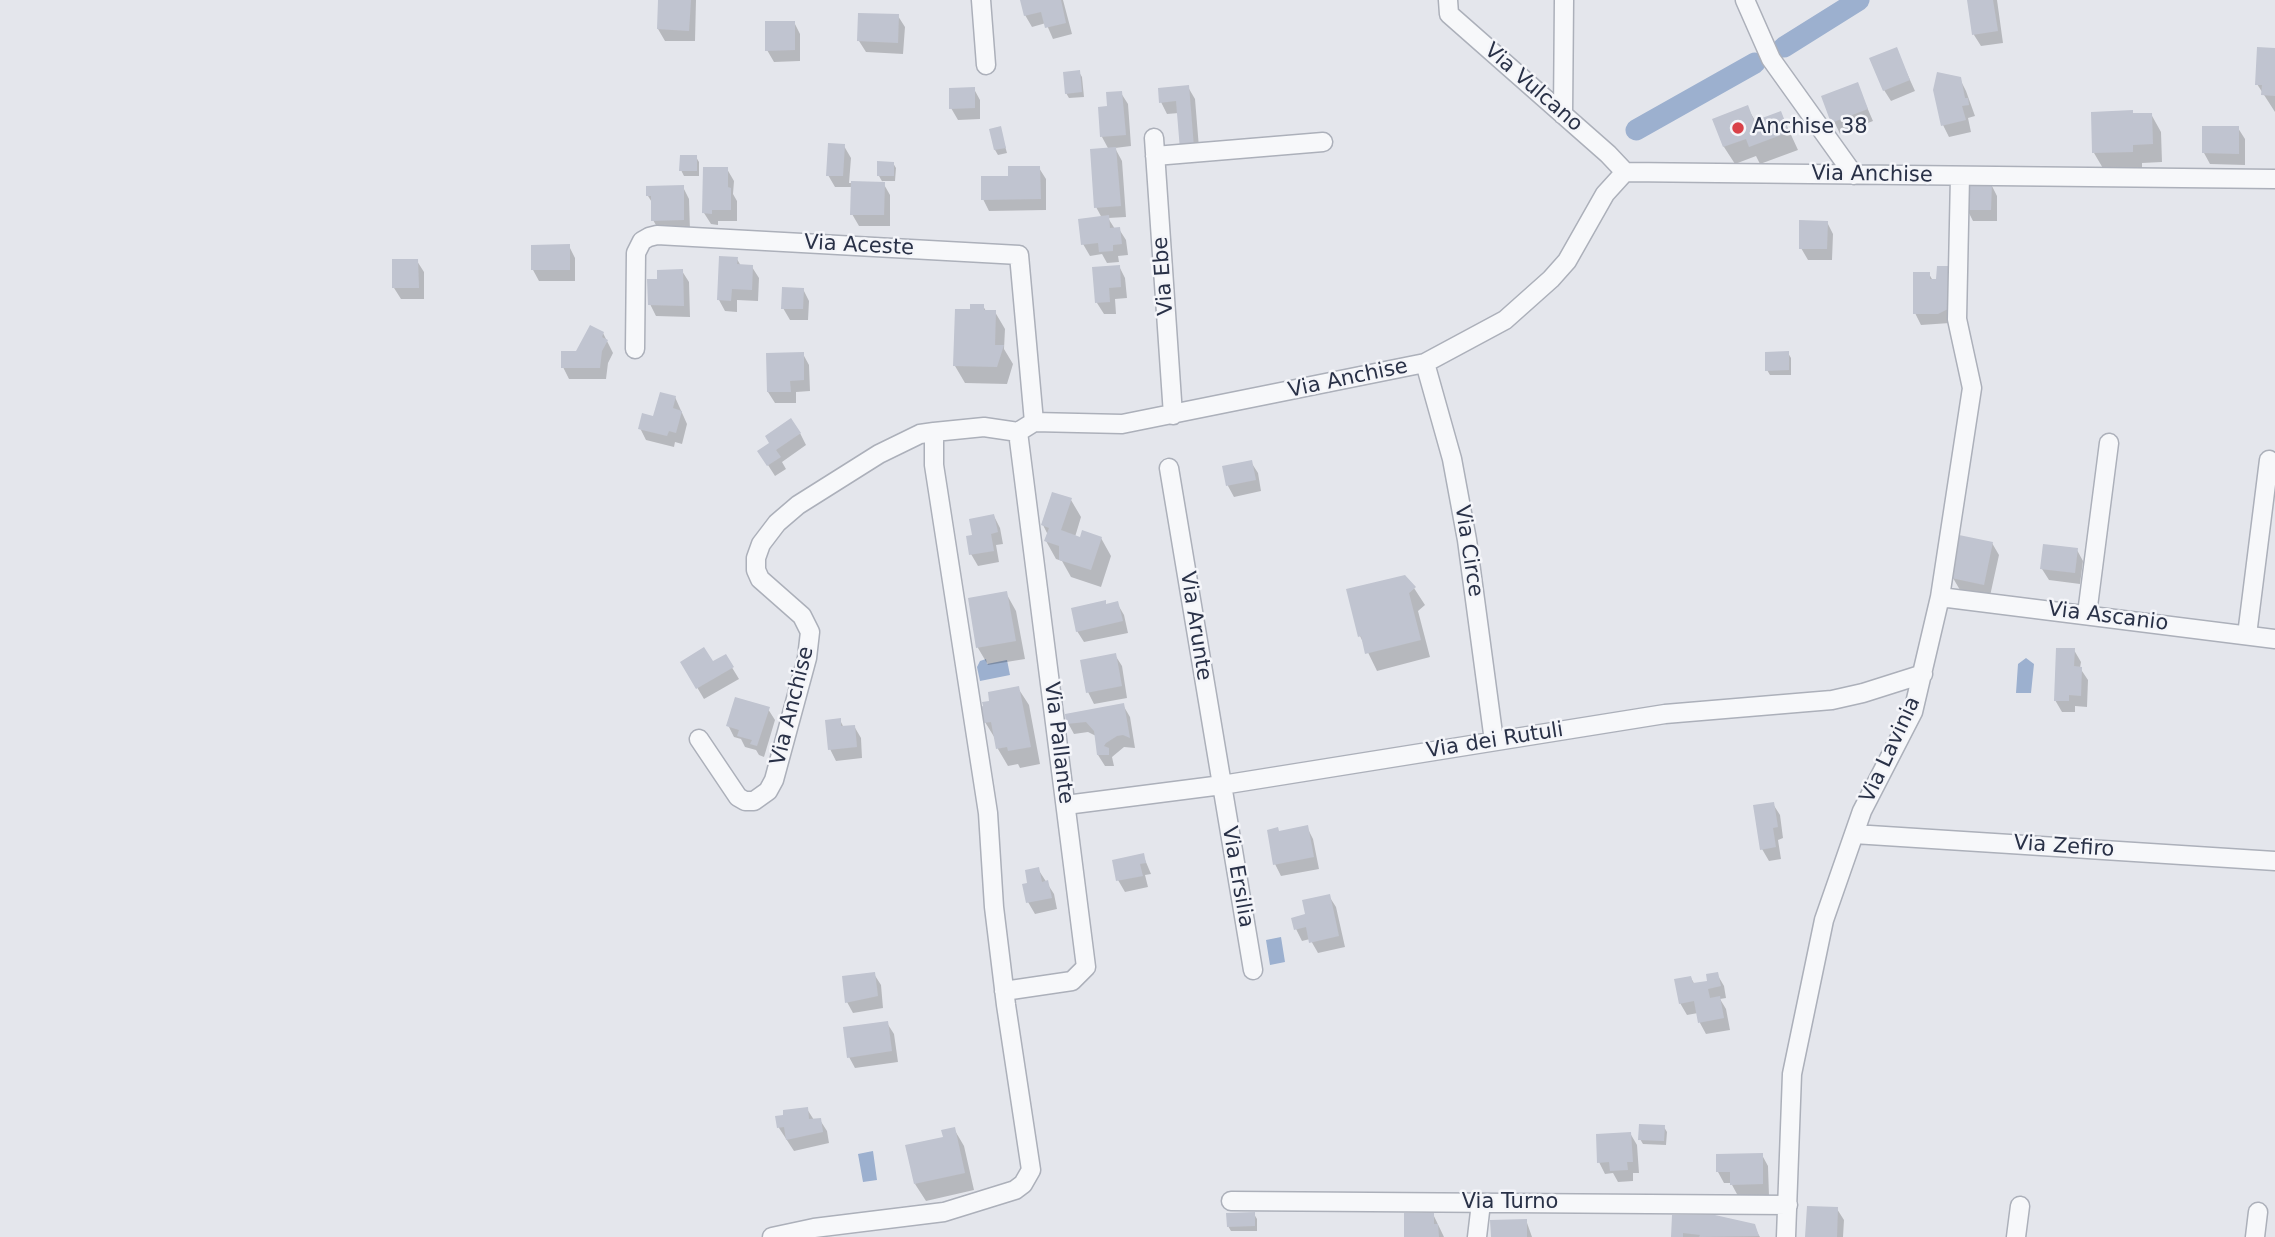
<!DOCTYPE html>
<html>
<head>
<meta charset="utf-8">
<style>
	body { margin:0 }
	canvas { display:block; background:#e4e6ec }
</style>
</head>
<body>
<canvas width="2275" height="1237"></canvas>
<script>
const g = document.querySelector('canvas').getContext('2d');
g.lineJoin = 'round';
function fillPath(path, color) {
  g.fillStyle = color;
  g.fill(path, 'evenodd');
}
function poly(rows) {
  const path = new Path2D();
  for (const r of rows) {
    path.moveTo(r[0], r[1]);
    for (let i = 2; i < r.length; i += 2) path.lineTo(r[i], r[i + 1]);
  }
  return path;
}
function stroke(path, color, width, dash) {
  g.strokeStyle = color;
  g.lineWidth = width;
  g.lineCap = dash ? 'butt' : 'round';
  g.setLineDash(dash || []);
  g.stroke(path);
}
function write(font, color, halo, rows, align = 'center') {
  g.font = font + ' "DejaVu Sans",sans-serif';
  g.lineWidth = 5;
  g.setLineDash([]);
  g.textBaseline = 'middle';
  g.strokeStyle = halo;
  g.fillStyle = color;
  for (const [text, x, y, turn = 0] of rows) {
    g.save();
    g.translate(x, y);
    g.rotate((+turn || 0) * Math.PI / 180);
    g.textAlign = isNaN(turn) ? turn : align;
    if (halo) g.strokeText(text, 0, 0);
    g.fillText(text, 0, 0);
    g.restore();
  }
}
const water = poly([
	[2026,658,2034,664,2031,693,2016,693,2018,664],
	[986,659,987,664,1007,660,1010,675,980,681,977,667,980,661],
	[1281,937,1285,962,1270,965,1266,940],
	[873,1151,877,1180,863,1182,858,1154]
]);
const shadow = poly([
	[659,0,696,0,695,41,665,41,658,29],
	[1028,0,1063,0,1072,34,1053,39,1046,23,1032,27,1025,15],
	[1969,0,1997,0,2003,43,1981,46,1974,35],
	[898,16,905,27,903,54,866,52,859,41],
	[794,22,800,34,800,61,774,62,767,50],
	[1896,49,1915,91,1891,101,1884,90],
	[2275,50,2275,112,2257,84],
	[1079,72,1082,77,1084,97,1069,98,1066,93],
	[1960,79,1966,91,1975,116,1968,118,1971,132,1949,137,1943,125],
	[1857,84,1873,121,1840,134,1823,97],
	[1188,87,1195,99,1200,160,1179,113,1167,114,1161,102],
	[974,89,980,100,980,119,958,120,951,108],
	[1121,93,1128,104,1131,146,1115,148,1122,161,1126,217,1108,218,1115,229,1119,229,1126,240,1128,255,1118,256,1119,262,1107,263,1102,254,1090,256,1083,244,1102,218,1096,207,1109,150,1102,137,1099,108,1109,107],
	[1747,107,1756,122,1781,113,1798,150,1760,164,1756,156,1735,164,1724,147,1714,120],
	[2132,111,2134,115,2151,114,2161,132,2162,162,2142,163,2142,169,2104,170,2094,153],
	[1000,128,1007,153,998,155,995,150],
	[2238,128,2245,139,2245,165,2210,164,2204,153],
	[844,146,851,158,849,183,883,183,879,176,893,163,896,168,895,181,882,181,890,195,890,226,859,226,852,214,852,187,835,187,828,175],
	[696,157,699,162,699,176,684,176,681,170],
	[1039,168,1046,179,1046,210,989,211,983,199,1010,177],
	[727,169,734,181,733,194,737,201,737,221,718,221,718,225,711,224,704,213],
	[1991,184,1997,196,1997,221,1973,221,1967,209],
	[683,187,689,199,690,231,660,232,653,220,653,204,648,196],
	[1827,222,1833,234,1832,260,1808,260,1801,248],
	[569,246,575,258,575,281,539,281,533,270],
	[737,259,741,266,752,267,759,278,758,301,737,300,737,312,725,311,719,300],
	[417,261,424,272,424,299,401,299,394,288],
	[1119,266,1125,278,1127,298,1115,299,1116,314,1104,314,1097,303,1094,269],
	[682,271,689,282,690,317,656,316,650,304,659,281],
	[1929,274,1956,319,1950,323,1921,325,1915,313],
	[803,289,809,301,808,320,790,320,783,308],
	[983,306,986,311,995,312,1005,329,1004,349,1013,364,1007,384,965,383,955,366,972,311],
	[603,333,613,353,608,363,606,379,569,379,563,367],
	[1788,353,1791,358,1791,375,1770,375,1767,370],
	[803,354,809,365,810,391,796,392,796,403,775,403,768,392],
	[675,397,687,424,682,444,675,442,674,447,646,440,640,428,655,418],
	[800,433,806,445,782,462,786,469,775,476,759,451],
	[1251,462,1258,473,1261,491,1234,497,1228,486,1224,468],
	[1071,500,1081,517,1075,537,1081,539,1101,538,1111,556,1101,587,1071,577,1062,561,1056,559,1046,541,1048,535,1043,525],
	[994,516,1000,528,1003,544,996,545,999,562,978,566,971,554,974,537],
	[1992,543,1999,555,1990,596,1960,590,1953,578],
	[2077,550,2083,561,2080,584,2049,580,2042,569],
	[1414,588,1425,605,1418,611,1430,657,1377,671,1360,636],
	[1006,593,1016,611,1025,659,988,665,978,648,970,599],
	[1117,603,1124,615,1128,633,1084,642,1077,631,1107,606],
	[2074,650,2081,662,2080,668,2088,680,2087,707,2075,706,2075,712,2062,712,2055,700],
	[1115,655,1122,666,1127,698,1094,704,1088,692],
	[725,656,739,679,704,699,682,662,712,664],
	[1018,688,1029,705,1040,764,1020,768,1018,764,1008,766,998,749,996,740,985,722],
	[1123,705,1130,717,1135,748,1124,747,1112,757,1114,766,1105,766,1098,755,1096,736,1088,732,1074,734,1068,723],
	[768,709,775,720,764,757,759,755,756,750,745,747,741,739,734,737,728,725],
	[840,720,844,728,854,726,861,738,862,758,836,761,830,749],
	[1773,804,1780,815,1783,838,1778,840,1781,859,1769,861,1762,849],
	[1307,827,1313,839,1319,869,1281,876,1275,864,1279,832],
	[1143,855,1151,874,1145,875,1148,887,1125,892,1118,880],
	[1038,869,1054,894,1057,909,1035,914,1028,902,1029,884],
	[1329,896,1336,907,1345,947,1318,953,1310,939,1302,941,1296,929,1307,915],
	[874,974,881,985,883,1008,853,1013,847,1002],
	[1717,974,1724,986,1726,998,1720,999,1726,1009,1730,1030,1706,1034,1700,1023,1698,1013,1687,1015,1680,1003,1691,978,1695,985,1709,982],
	[887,1023,894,1034,898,1062,855,1068,849,1057],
	[807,1109,814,1120,820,1120,827,1131,829,1143,794,1151,779,1128,777,1118],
	[1664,1127,1667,1132,1666,1145,1643,1144,1640,1139],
	[954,1129,964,1146,974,1190,926,1201,915,1184,945,1138],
	[1630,1133,1637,1145,1639,1173,1633,1173,1633,1181,1618,1182,1613,1173,1605,1174,1599,1162],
	[1762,1155,1768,1166,1769,1196,1738,1196,1731,1183,1724,1183,1718,1172],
	[1837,1209,1844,1220,1843,1237,1807,1237],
	[1254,1214,1257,1219,1257,1231,1231,1231,1228,1226],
	[1433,1214,1444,1237,1406,1237],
	[1673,1217,1753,1225,1760,1237,1673,1237],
	[1526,1220,1532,1237,1492,1237]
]);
const canal = poly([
	[1784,47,1859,0],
	[1636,130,1755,63]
]);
const building = poly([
	[658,0,691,0,689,31,657,29],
	[1020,0,1061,0,1066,23,1045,28,1041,12,1024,16],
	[1967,0,1993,0,1998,31,1972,35],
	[858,13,899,14,898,43,857,41],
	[765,21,795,21,795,50,765,51],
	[1897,47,1910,80,1883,91,1869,58],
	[2257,47,2275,48,2275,96,2261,95,2262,85,2255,85],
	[1080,70,1082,92,1065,94,1063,72],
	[1937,72,1961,77,1965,98,1968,98,1969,105,1962,106,1966,120,1941,126,1933,90],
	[1858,82,1868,109,1831,123,1821,96],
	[1189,85,1194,148,1180,150,1176,101,1159,103,1158,88],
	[975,87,975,108,949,109,949,88],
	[1122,91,1126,135,1100,137,1098,107,1107,106,1106,92],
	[1748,105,1754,121,1781,111,1789,132,1749,147,1746,139,1723,147,1712,119],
	[2133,110,2133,113,2152,113,2153,144,2133,145,2133,152,2092,153,2091,112],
	[1001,126,1006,148,994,150,989,129],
	[2202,126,2239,126,2239,154,2202,153],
	[828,143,845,144,843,176,826,176],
	[1116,147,1121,206,1094,208,1090,149],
	[680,155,697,155,697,171,679,171],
	[877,161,894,162,894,176,877,176],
	[1008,166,1040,166,1041,199,981,200,981,176,1008,176],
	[703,167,728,167,728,187,731,188,731,210,712,210,712,214,702,213],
	[851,181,885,182,884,215,850,215],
	[1965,182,1992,182,1991,210,1965,210],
	[684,185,684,220,651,221,651,196,646,196,646,186],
	[1109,215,1110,228,1120,227,1122,244,1113,245,1113,251,1099,252,1098,243,1081,245,1078,219],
	[1799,220,1828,221,1827,249,1799,249],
	[570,244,570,270,531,270,531,245],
	[719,256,738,257,737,264,753,265,752,290,732,289,731,301,717,300],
	[392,259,418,259,419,288,392,288],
	[1120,265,1121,287,1109,288,1110,302,1095,303,1092,267],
	[1937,266,1954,266,1950,308,1938,314,1913,314,1913,272,1930,272,1930,279,1936,279],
	[683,269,684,306,648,305,647,279,657,279,657,270],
	[782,287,804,288,803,309,781,309],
	[970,304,984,304,984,310,996,310,995,345,1004,345,997,367,953,366,955,309,970,309],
	[590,325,604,332,602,337,608,340,602,351,600,368,561,368,561,351,576,351],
	[1789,351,1789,370,1765,371,1765,352],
	[804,352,804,380,790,381,791,392,767,392,766,353],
	[660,392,676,396,673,408,682,411,676,433,669,431,667,436,638,429,642,413,653,416],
	[791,418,801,433,776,450,781,457,767,466,757,451,769,443,765,436],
	[1252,460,1256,480,1226,486,1222,466],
	[1052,492,1072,498,1061,530,1080,537,1082,530,1102,537,1091,570,1059,560,1059,546,1044,541,1049,528,1041,525],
	[994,514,998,532,991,534,994,551,969,555,966,536,972,535,969,519],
	[1959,535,1993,542,1984,585,1951,578],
	[2043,544,2078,548,2075,573,2040,569],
	[1405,575,1416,587,1409,593,1421,640,1365,654,1361,636,1358,637,1346,589],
	[1007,591,1016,641,976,648,968,598],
	[1106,600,1106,604,1118,601,1123,621,1076,632,1071,608],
	[704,647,713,661,726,654,734,667,696,689,680,662],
	[2056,648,2075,648,2074,666,2082,667,2081,696,2069,695,2069,701,2054,701],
	[1116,653,1122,686,1086,693,1080,660],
	[1019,686,1031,747,1008,751,1007,747,996,749,991,722,983,723,980,707,983,706,982,702,989,701,988,692],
	[735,697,770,707,757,746,750,744,752,740,737,736,739,730,726,726],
	[1124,703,1130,738,1123,735,1117,736,1106,743,1104,746,1109,748,1109,755,1097,755,1094,731,1086,722,1066,724,1065,714],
	[841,718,841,726,855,725,857,747,828,750,825,720],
	[1774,802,1778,827,1773,828,1776,847,1760,850,1753,805],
	[1308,825,1314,857,1273,865,1267,830,1278,827,1279,831],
	[1144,853,1146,863,1140,864,1143,876,1116,881,1112,860],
	[1039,867,1042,882,1048,880,1052,898,1026,903,1022,884,1027,883,1025,870],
	[1330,894,1339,936,1309,943,1306,927,1294,930,1291,918,1305,914,1302,900],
	[875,972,878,996,845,1003,842,976],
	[1718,972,1721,986,1708,989,1710,998,1720,996,1724,1018,1698,1023,1694,1001,1679,1004,1674,979,1691,976,1693,983,1707,981,1706,974],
	[888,1021,892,1051,847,1058,843,1027],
	[808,1107,809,1119,821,1118,823,1132,786,1140,784,1127,777,1128,775,1116,783,1115,783,1110],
	[1639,1124,1665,1125,1664,1141,1638,1140],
	[955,1127,965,1173,914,1184,905,1145,943,1137,941,1130],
	[1631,1132,1633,1162,1627,1162,1628,1170,1610,1171,1609,1162,1597,1163,1596,1134],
	[1763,1153,1763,1184,1730,1185,1730,1172,1716,1172,1716,1154],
	[1807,1206,1838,1207,1837,1237,1805,1237],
	[1255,1212,1255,1226,1227,1227,1226,1213],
	[1404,1213,1434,1213,1434,1224,1438,1224,1439,1237,1404,1237],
	[1672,1215,1715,1215,1755,1224,1759,1236,1699,1237,1700,1235,1683,1233,1683,1237,1671,1237],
	[1527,1219,1527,1237,1491,1237,1490,1220]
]);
const minor = poly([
	[981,0,986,65],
	[1448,0,1449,14,1608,154,1625,172],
	[1745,0,1771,59,1854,175],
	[1563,115,1564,0],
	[1154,138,1173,415],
	[1155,156,1323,142],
	[635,349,636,253,642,241,649,237,657,235,1019,255,1034,422],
	[1425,363,1452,459,1467,540,1494,741],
	[1169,468,1253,970],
	[1940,597,2275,639],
	[2087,614,2109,443],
	[2247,635,2269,460],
	[699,739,738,797,745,801,754,801,768,791,774,780,807,658,810,632,802,616,760,579,756,570,756,558,761,544,777,523,798,505,879,454,920,434,934,432,984,427,1018,432,1034,422,1122,424,1425,363,1505,320,1551,279,1567,261,1605,194,1625,172,2275,179],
	[1066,805,1222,785,1665,714,1832,700,1863,693,1923,674],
	[1854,834,2275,861],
	[1004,991,1072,981,1086,967,1018,432],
	[1231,1201,1788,1205],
	[772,1237,814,1228,944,1212,1015,1190,1023,1184,1031,1170,1006,1005,994,907,988,813,934,465,934,432],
	[1477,1237,1481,1203],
	[1786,1237,1792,1074,1824,920,1862,811,1913,712,1940,597,1972,388,1957,319,1960,176],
	[2016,1237,2020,1206],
	[2255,1237,2258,1212]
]);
const markers = [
	[1738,128,7,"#d94148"]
];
const streetNames = [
	["Via Vulcano",1533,88,41],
	["Via Anchise",1872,175,1],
	["Via Aceste",859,246,3],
	["Via Ebe",1164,276,-94],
	["Via Anchise",1348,379,-12],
	["Via Circe",1468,551,81],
	["Via Ascanio",2108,617,7],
	["Via Arunte",1195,626,81],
	["Via Anchise",793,706,-76],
	["Via dei Rutuli",1495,741,-9],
	["Via Pallante",1058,743,83],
	["Via Lavinia",1891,750,-65],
	["Via Zefiro",2064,847,4],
	["Via Ersilia",1237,877,80],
	["Via Turno",1510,1203]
];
const poiNames = [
	["Anchise 38",1752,128]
];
fillPath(water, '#9cb0cf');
fillPath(shadow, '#0003');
stroke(canal, '#9cb0cf', 21);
fillPath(building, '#c0c4d0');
stroke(minor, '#acb0ba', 21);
stroke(minor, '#f7f8fa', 18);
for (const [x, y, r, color] of markers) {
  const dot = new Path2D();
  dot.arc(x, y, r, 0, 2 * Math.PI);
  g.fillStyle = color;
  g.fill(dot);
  stroke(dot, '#f4f5f9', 2.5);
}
write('21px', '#293147', '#f4f5f9', streetNames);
write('21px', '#293147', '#f4f5f9', poiNames, 'left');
</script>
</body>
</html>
